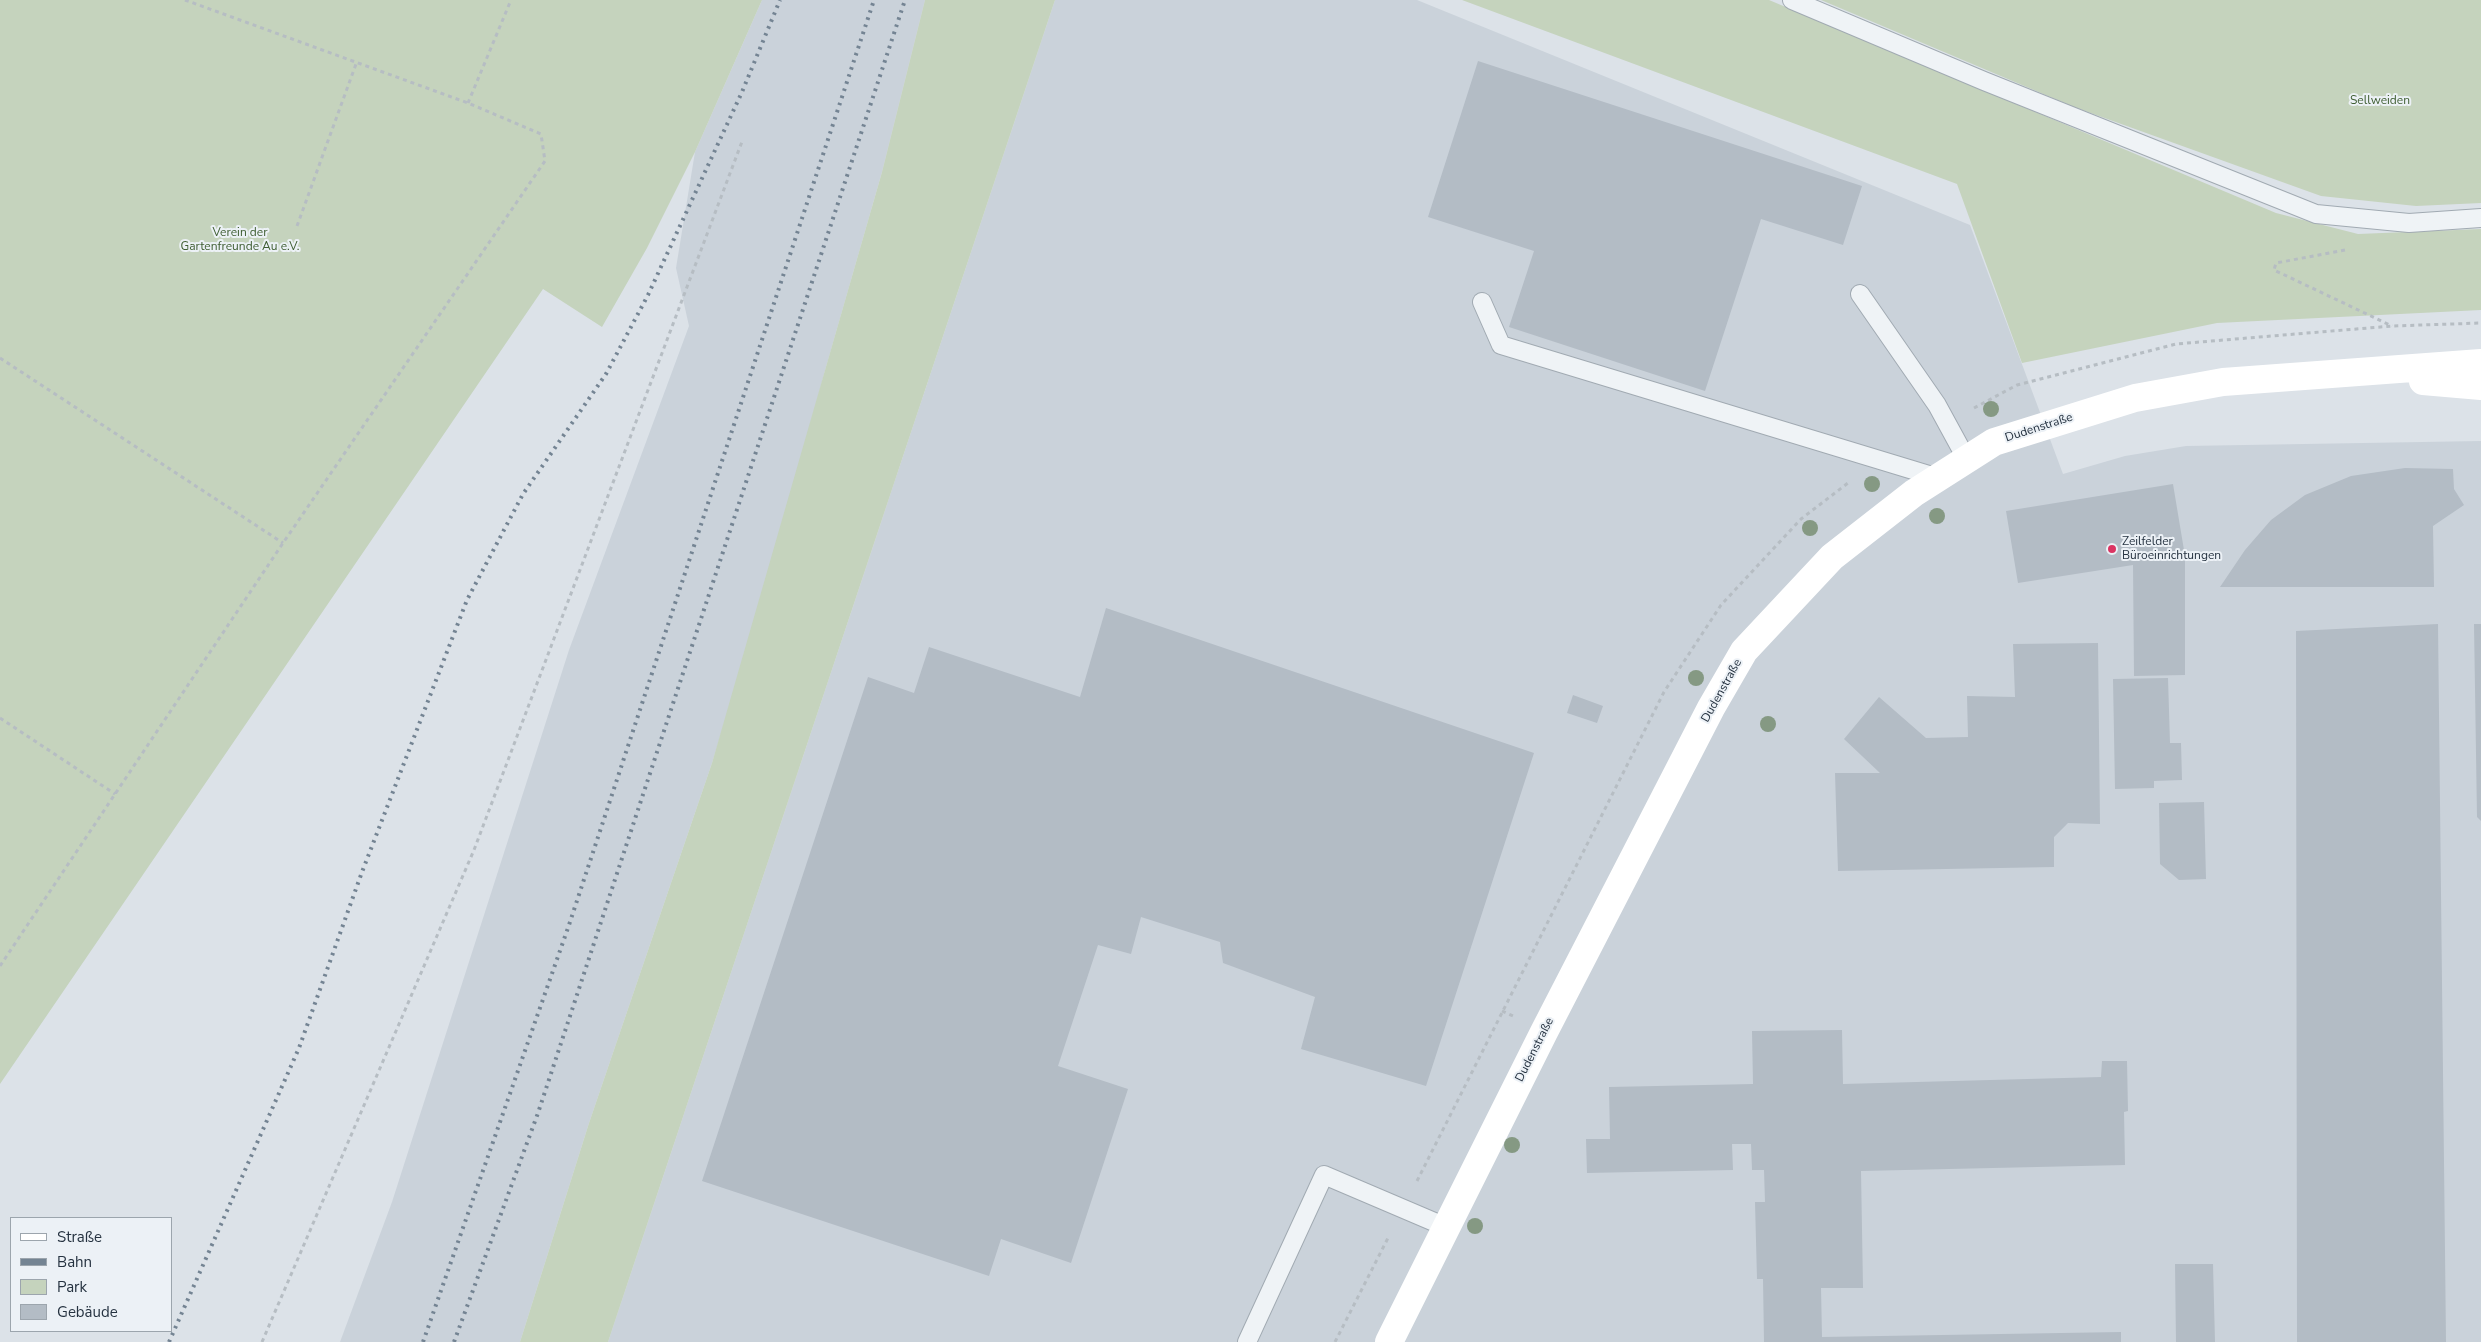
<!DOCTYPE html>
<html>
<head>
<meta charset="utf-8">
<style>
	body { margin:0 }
	#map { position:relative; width:2481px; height:1342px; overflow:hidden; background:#dce2e8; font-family:"Nunito Sans",sans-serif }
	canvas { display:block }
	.legend { position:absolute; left:10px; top:1217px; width:162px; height:115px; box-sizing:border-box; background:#ecf1f6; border:1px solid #9ca5ad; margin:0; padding:6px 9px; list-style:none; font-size:15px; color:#253240 }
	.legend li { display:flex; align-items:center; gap:10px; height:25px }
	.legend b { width:25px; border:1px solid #9ca5ad }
</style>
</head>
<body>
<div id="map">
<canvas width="2481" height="1342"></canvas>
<ul class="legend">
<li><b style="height:6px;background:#fff"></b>Straße</li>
<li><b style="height:6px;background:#748493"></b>Bahn</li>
<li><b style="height:14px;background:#c5d3bd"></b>Park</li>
<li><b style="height:14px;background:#b3bcc5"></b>Gebäude</li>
</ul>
</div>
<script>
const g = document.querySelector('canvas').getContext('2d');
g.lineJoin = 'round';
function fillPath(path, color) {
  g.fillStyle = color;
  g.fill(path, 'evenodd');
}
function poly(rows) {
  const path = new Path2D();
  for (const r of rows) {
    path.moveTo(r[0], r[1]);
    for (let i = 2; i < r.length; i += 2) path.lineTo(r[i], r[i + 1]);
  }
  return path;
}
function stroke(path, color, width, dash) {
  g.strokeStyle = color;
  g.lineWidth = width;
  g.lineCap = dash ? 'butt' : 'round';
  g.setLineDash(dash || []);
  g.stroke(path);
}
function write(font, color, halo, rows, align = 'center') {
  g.font = font + ' "Nunito Sans",sans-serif';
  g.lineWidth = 4;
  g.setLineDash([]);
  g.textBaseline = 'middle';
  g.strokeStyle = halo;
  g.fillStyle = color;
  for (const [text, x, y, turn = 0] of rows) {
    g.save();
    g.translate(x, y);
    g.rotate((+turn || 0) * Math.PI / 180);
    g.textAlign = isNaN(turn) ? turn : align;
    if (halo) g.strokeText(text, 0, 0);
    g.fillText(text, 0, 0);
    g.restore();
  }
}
const built = poly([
	[762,0,925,0,882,172,826,367,770,574,712,763,589,1123,520,1342,340,1342,392,1202,569,650,689,326,676,268,695,152],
	[1055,0,1417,0,1970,225,2063,474,2125,456,2186,446,2481,441,2481,1342,608,1342]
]);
const green = poly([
	[0,0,762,0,695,152,647,248,602,327,543,289,0,1084],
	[925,0,1055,0,608,1342,520,1342,589,1123,712,763,882,172],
	[1462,0,1769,0,2276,213,2358,234,2481,229,2481,310,2217,323,2022,363,1957,184],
	[1821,0,2481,0,2481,203,2416,206,2321,196,2074,107]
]);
const building = poly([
	[1478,61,1862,186,1843,245,1761,219,1705,391,1509,327,1534,251,1428,217],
	[2405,468,2453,469,2454,489,2464,505,2433,526,2434,587,2220,587,2245,550,2271,520,2305,495,2351,476],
	[2173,484,2185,556,2185,675,2134,676,2133,565,2018,583,2006,511],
	[1106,608,1534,753,1426,1086,1301,1049,1315,997,1223,963,1220,942,1141,917,1131,954,1098,945,1058,1066,1128,1089,1071,1263,1001,1239,989,1276,702,1181,868,677,914,693,929,647,1080,697],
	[2438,624,2446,1342,2297,1342,2296,631],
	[2474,624,2481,624,2481,821,2477,817],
	[2098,643,2100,824,2068,823,2054,837,2054,867,1838,871,1835,773,1880,773,1844,739,1879,697,1926,738,1968,737,1967,696,2015,697,2013,644],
	[2168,678,2170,743,2181,743,2182,780,2154,781,2154,788,2115,789,2113,679],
	[1573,695,1603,706,1597,723,1567,713],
	[2204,802,2206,879,2179,880,2160,864,2159,803],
	[1842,1030,1843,1084,2101,1077,2102,1061,2127,1061,2128,1111,2124,1112,2125,1165,1861,1171,1863,1288,1821,1288,1822,1337,2121,1332,2121,1342,1764,1342,1763,1279,1757,1279,1755,1202,1765,1202,1764,1170,1752,1170,1751,1144,1732,1144,1733,1170,1587,1173,1586,1139,1610,1139,1609,1087,1753,1084,1752,1031],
	[2175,1264,2213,1264,2215,1342,2176,1342]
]);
const path = poly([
	[468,103,511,0],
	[297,226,356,64],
	[2345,250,2276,263,2274,270,2392,326],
	[0,358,283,543],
	[1974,408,2017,385,2176,344,2392,326,2481,323],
	[0,718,115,794],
	[0,966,283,543,545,161,541,134,468,103,185,0],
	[1502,1011,1513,1016],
	[1417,1181,1664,692,1721,605,1801,519,1848,483],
	[262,1342,474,850,743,139],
	[1335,1342,1389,1236]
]);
const lane = poly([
	[1792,0,1984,81,2316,214,2409,223,2481,218],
	[1860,294,1937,405,1967,460],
	[1482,302,1501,345,1939,478],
	[1247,1342,1324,1175,1446,1227]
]);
const secondary = poly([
	[2423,381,2481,386],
	[1389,1342,1544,1032,1711,708,1744,651,1832,557,1914,493,1994,442,2135,398,2223,382,2481,363]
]);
const rail = poly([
	[169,1342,299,1048,362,872,467,600,523,494,606,374,648,295,742,92,780,0],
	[423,1342,569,925,874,0],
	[454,1342,538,1113,905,0]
]);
const trees = [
	[1991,409],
	[1872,484],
	[1937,516],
	[1810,528],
	[1696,678],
	[1768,724],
	[1512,1145],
	[1475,1226]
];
const markers = [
	[2112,549,5,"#db3462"]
];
const parkNames = [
	["Sellweiden",2380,101],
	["Verein der",240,233],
	["Gartenfreunde Au e.V.",240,247]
];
const streetNames = [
	["Dudenstraße",2039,428,-18],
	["Dudenstraße",1722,691,-61],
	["Dudenstraße",1535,1050,-63]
];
const poiNames = [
	["Zeilfelder",2122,542],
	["Büroeinrichtungen",2122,556]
];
fillPath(built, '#cad2da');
fillPath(green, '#c5d3bd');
fillPath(building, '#b3bcc5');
stroke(lane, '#a1aab2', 20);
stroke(path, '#b6bdc3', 3, [4, 4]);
stroke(lane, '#eff3f6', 18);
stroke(secondary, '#fff', 28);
stroke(rail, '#748493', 4, [2.5, 5]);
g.fillStyle = '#859983';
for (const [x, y] of trees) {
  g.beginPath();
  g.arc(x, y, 8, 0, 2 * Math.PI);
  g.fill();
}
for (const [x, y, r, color] of markers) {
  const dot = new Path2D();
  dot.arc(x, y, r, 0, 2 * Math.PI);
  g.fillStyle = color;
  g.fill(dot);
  stroke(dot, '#ecf1f6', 2);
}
write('12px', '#3e5d31', '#ecf1f6', parkNames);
write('12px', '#253240', '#ecf1f6', streetNames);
write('12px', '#253240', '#ecf1f6', poiNames, 'left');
</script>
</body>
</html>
